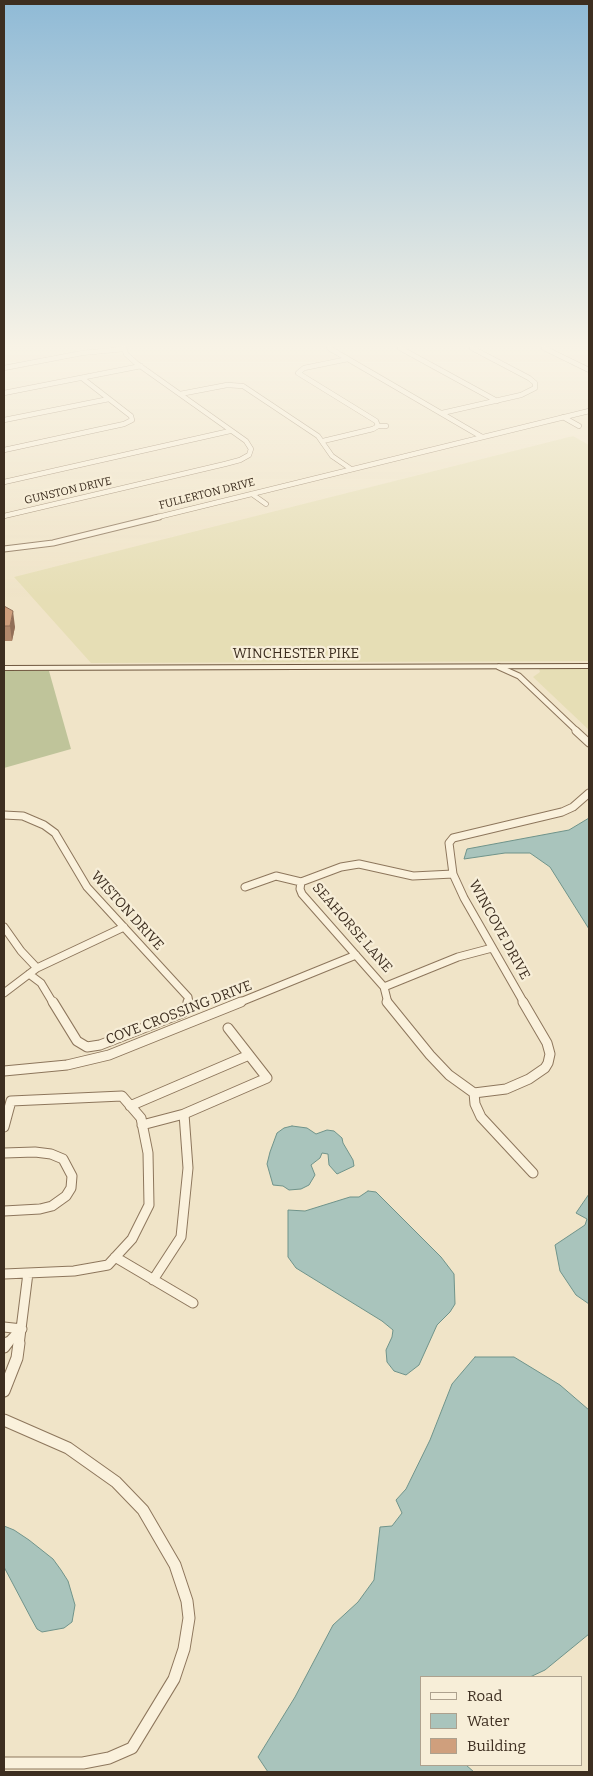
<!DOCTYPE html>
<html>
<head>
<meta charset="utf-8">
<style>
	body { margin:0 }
	#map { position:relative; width:593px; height:1776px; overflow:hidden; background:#f0e4c8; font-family:Bitter,serif }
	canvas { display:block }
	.frame { position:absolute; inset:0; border:5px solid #3d2e20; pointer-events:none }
	.legend { position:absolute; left:420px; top:1676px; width:162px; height:90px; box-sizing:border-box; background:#f7eed8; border:1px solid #ada18e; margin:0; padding:6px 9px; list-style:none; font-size:15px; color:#3d2e20 }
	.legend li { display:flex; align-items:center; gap:10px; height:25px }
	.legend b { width:25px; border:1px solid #ada18e }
</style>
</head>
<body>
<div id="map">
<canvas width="593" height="1776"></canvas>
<div class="frame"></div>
<ul class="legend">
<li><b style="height:6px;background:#faf1dc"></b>Road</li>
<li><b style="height:14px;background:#a9c4bc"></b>Water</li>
<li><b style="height:14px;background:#cf9f7d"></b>Building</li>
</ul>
</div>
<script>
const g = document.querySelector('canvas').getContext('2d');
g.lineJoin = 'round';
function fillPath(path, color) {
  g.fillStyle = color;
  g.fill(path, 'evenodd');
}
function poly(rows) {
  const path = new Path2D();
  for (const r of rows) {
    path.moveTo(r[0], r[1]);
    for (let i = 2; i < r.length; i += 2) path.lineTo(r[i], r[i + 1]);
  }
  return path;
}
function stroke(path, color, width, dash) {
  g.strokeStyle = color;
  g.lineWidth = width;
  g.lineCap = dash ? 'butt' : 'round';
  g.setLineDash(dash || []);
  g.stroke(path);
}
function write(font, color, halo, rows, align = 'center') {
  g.font = font + ' Bitter,serif';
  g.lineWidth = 4.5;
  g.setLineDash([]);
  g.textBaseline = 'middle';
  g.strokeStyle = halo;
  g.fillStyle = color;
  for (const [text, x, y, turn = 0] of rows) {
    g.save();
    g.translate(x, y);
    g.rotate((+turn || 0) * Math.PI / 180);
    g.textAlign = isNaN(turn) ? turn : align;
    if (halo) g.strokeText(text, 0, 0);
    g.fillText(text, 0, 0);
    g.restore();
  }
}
const farmland = poly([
	[573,436,589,445,589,661,91,663,14,577],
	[539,669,589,669,589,730,533,677,540,672]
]);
const cemetery = poly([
	[4,671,49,671,71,749,4,768]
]);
const water = poly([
	[589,818,589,929,550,867,530,853,505,853,464,859,467,849,569,830,589,818],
	[292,1126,307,1128,316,1134,327,1130,334,1131,342,1138,343,1143,353,1160,354,1166,337,1174,329,1165,328,1154,322,1153,320,1158,311,1165,315,1175,309,1185,301,1189,289,1190,283,1186,273,1185,267,1164,270,1152,277,1133,284,1128,292,1126],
	[368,1191,376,1192,441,1257,454,1274,455,1304,450,1312,437,1325,419,1365,406,1375,394,1371,387,1362,386,1350,392,1337,393,1330,382,1321,296,1268,288,1257,288,1210,305,1211,350,1197,359,1197,368,1191],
	[589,1194,589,1304,576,1295,560,1271,555,1245,585,1225,587,1219,576,1213,589,1194],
	[475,1357,514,1357,560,1385,589,1410,589,1634,545,1670,530,1677,422,1677,422,1765,466,1765,474,1772,268,1772,258,1757,295,1697,333,1625,358,1602,374,1580,380,1527,392,1526,402,1513,396,1500,406,1489,430,1440,452,1384,475,1357],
	[4,1526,14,1530,29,1540,53,1559,61,1570,68,1581,75,1605,72,1622,64,1628,42,1632,37,1629,31,1618,4,1567,4,1526]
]);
const streetFar4 = poly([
	[329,348,482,437],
	[400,348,497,401],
	[544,348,589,370],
	[348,359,304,368,298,373,376,421,378,426],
	[4,368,82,353,124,349],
	[82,378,131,416,132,420],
	[4,393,141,366],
	[180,394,227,385,243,386,318,436,332,456,351,469],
	[442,413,521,395,535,388,535,383,529,378,472,348],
	[563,417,579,426],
	[4,420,109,399],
	[378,426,386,426],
	[323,441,373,429,378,426],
	[4,450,124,424,132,420],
	[4,482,230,431],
	[252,494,266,504],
	[4,516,225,464,240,460,249,455,251,449,246,441,136,363,126,354,124,348],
	[154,518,589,411]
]);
const streetFar3 = poly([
	[4,549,53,543,159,517],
	[499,667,519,676,578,732]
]);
const streetFar2 = poly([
	[576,731,589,743],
	[4,815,23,816,44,825,55,833,87,887,188,997,189,1003],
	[301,882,300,889,302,894,384,987,388,1003],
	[245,887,276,876,301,882,341,867,359,864,413,876,453,874],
	[4,927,21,951,37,968],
	[29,974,41,983,53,1003],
	[384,987,458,957,492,948],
	[4,993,37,968,124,927],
	[238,1003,356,955],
	[524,1003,464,898,453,874,449,843,453,838,562,812,573,807,589,793]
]);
const streetFar1 = poly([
	[53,1002,77,1041,87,1047,100,1045,182,1013,189,1007,188,1002],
	[387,1002,430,1055,449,1075,474,1093],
	[4,1071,67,1065,109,1055,241,1002],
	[474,1093,506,1089,529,1079,545,1068,548,1063,550,1054,547,1043,523,1002],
	[474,1093,475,1104,481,1117,533,1173],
	[130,1106,249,1055],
	[142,1125,184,1114,267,1078,228,1028],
	[4,1127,11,1101,122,1096,141,1118,148,1153,149,1205,132,1239,108,1265,74,1271,4,1274],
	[4,1153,35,1152,51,1154,63,1159,72,1176,71,1188,66,1196,52,1206,40,1209,4,1211],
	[115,1257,193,1303],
	[153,1280,181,1237,188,1168,184,1114],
	[4,1327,22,1329],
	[6,1345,21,1329],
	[19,1345,28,1273]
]);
const street = poly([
	[4,1347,7,1343],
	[4,1391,17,1358,19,1343],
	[4,1420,68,1448,116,1482,143,1510,175,1565,187,1601,189,1618,184,1649,174,1679,132,1748,109,1758,83,1763,4,1763]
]);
const secondary = poly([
	[589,664,589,668,4,670,4,666,589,664]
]);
const wall = poly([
	[4,606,15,627,12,641,4,641]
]);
const shadedWall = poly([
	[13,611,15,627,12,641,10,626]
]);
const building = poly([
	[4,606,13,611,10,626,4,626,4,606]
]);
const farStreetnames = [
	["GUNSTON DRIVE",68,491,-13],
	["FULLERTON DRIVE",207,494,-14]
];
const streetNames = [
	["WINCHESTER PIKE",296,654],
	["WISTON DRIVE",127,911,48],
	["SEAHORSE LANE",352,928,49],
	["WINCOVE DRIVE",499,930,61],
	["COVE CROSSING DRIVE",179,1013,-21]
];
fillPath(farmland, '#e6deb5');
fillPath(cemetery, '#bfc49a');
fillPath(water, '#a9c4bc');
stroke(water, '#6f938a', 1);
stroke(streetFar4, '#8d765c', 5.5);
stroke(streetFar3, '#8d765c', 7);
stroke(streetFar2, '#8d765c', 9);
stroke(streetFar1, '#8d765c', 11);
stroke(street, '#8d765c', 13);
stroke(secondary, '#6f573f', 2);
stroke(streetFar4, '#faf1dc', 4.5);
stroke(streetFar3, '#faf1dc', 5);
stroke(streetFar2, '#faf1dc', 7);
stroke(streetFar1, '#faf1dc', 9);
stroke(street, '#faf1dc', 11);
fillPath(secondary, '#faf1dc');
fillPath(wall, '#b2896c');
fillPath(shadedWall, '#916f58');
fillPath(building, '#cf9f7d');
stroke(building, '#916f58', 1);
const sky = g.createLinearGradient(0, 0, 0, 597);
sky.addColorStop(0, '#8fbad6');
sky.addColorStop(0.58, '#f8f3e6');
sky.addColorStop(1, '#f8f3e600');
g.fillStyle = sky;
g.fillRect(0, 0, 593, 597);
write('11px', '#3d2e20', '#f7eed8', farStreetnames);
write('14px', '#3d2e20', '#f7eed8', streetNames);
</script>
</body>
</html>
